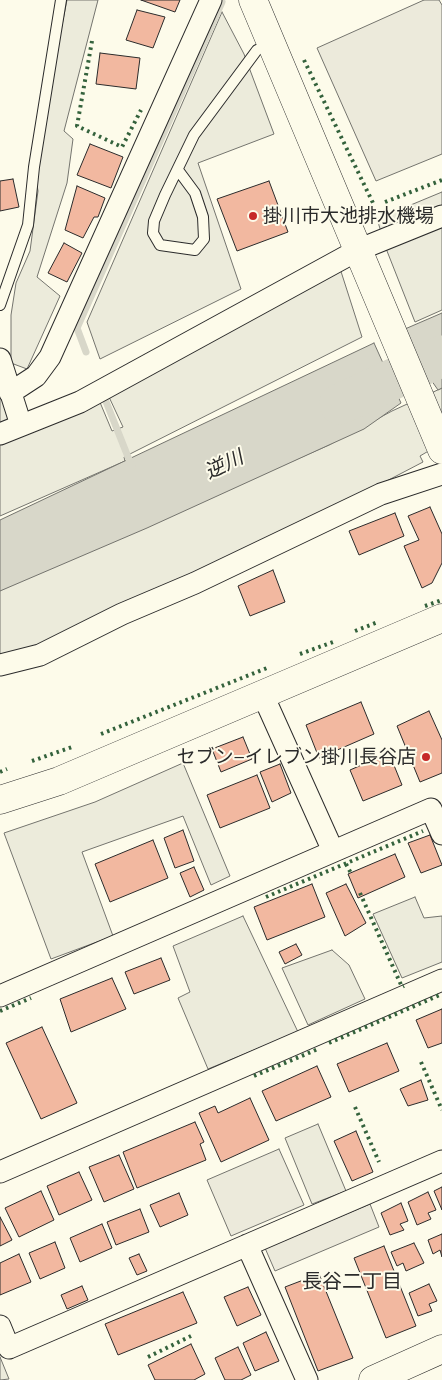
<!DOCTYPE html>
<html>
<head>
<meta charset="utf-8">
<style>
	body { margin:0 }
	canvas { display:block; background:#fdfbea }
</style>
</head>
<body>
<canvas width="442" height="1380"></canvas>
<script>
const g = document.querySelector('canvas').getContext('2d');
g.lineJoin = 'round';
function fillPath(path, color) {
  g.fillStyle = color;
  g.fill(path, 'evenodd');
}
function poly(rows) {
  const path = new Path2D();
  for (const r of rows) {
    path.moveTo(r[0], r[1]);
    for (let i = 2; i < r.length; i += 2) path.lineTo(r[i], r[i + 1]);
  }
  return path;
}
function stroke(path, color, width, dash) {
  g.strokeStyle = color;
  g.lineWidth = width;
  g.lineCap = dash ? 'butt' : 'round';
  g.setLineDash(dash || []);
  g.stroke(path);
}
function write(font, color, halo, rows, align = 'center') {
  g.font = font + ' Mulish,"Noto Sans JP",sans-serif';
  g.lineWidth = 4;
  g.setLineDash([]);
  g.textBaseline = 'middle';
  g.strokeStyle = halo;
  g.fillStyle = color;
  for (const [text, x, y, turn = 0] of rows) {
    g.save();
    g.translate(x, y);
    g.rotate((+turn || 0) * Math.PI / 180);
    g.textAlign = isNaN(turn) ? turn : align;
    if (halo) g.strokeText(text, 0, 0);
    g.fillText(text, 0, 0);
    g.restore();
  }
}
const green = poly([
	[67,0,98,0,64,131,73,139,67,183,37,277,60,296,27,369,11,363,11,315,16,283,30,251,38,191,34,167,67,0],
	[222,12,244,54,274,134,198,163,241,289,100,359,87,322,222,12],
	[442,192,442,310,415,322,387,251,377,219,442,192],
	[337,259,362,337,124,457,125,461,0,516,0,442,99,400,112,431,123,427,109,397,337,259],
	[0,384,14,424,0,430,0,384],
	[442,388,442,443,420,456,423,462,172,593,0,665,0,590,329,445,392,411,442,388],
	[183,763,230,876,211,885,183,816,82,852,113,936,51,959,4,833,95,802,183,763],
	[415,897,424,918,442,916,442,962,402,978,373,914,415,897],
	[243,916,298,1032,208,1069,178,998,190,992,173,946,243,916],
	[332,950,349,965,365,999,308,1025,282,968,332,950],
	[318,1124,346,1191,312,1204,285,1138,318,1124],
	[0,1357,9,1379,0,1380,0,1357]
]);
const parking = poly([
	[424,0,439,0,442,5,442,154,376,181,317,48,424,0],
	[279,1149,304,1205,231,1236,207,1180,279,1149],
	[370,1204,379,1227,275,1271,265,1248,370,1204]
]);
const water = poly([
	[442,313,442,388,438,390,398,332,442,313],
	[374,343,401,403,364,429,147,528,0,591,0,520,374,343]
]);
const stream = poly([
	[86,352,77,328,222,2],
	[105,399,132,467]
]);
const river = poly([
	[340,404,442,356]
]);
const building = poly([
	[141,0,180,0,175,12,141,0],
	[137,10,165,17,153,48,126,40,137,10],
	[100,53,140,58,136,89,96,84,100,53],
	[90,144,123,157,111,188,77,175,90,144],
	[13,179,19,207,0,211,0,181,13,179],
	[269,181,288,232,237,251,217,199,269,181],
	[77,186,105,198,98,217,94,217,83,238,65,230,77,186],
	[64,243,82,253,67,282,48,273,64,243],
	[430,507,442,534,442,563,432,583,422,588,404,546,419,540,408,516,430,507],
	[395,513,404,536,359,555,349,531,395,513],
	[273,570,285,602,250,616,238,586,273,570],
	[361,702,374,734,319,758,306,725,361,702],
	[429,711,442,740,442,773,420,782,397,726,429,711],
	[243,737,252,759,221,772,212,749,243,737],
	[389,753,402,785,363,801,350,770,389,753],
	[280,764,291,793,272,802,260,772,280,764],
	[257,775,270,808,220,828,207,795,257,775],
	[183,830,194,861,175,868,164,838,183,830],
	[430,835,442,865,421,873,408,843,430,835],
	[153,840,168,878,110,902,95,864,153,840],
	[395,854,405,877,358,898,348,874,395,854],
	[194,867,204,890,190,897,180,873,194,867],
	[312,884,325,917,267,940,254,907,312,884],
	[346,884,366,923,345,936,326,893,346,884],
	[296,944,302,955,285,964,279,952,296,944],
	[161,958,170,980,134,994,125,972,161,958],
	[112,978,126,1009,71,1032,60,999,112,978],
	[442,1009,442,1043,428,1048,416,1020,442,1009],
	[42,1027,77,1103,41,1119,6,1043,42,1027],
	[387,1043,399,1071,349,1092,337,1064,387,1043],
	[317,1066,331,1097,276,1121,262,1091,317,1066],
	[421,1080,428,1100,408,1106,400,1089,421,1080],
	[250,1098,269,1140,221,1162,199,1113,215,1106,218,1113,250,1098],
	[195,1122,204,1142,200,1144,206,1160,137,1188,123,1152,195,1122],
	[356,1131,373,1172,352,1181,334,1141,356,1131],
	[119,1155,134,1189,104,1202,89,1167,119,1155],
	[79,1172,92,1200,59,1215,47,1186,79,1172],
	[442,1187,442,1210,434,1191,442,1187],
	[41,1191,54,1220,19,1237,5,1208,41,1191],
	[428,1192,436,1210,428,1213,431,1219,417,1225,408,1202,428,1192],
	[179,1193,188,1215,160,1227,150,1205,179,1193],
	[401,1203,408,1221,400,1224,404,1230,390,1235,381,1213,401,1203],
	[140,1209,149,1232,116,1245,107,1222,140,1209],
	[0,1217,12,1240,0,1246,0,1217],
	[102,1224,112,1248,80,1262,70,1238,102,1224],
	[442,1234,442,1257,440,1250,433,1254,428,1240,442,1234],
	[55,1242,65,1268,40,1279,29,1253,55,1242],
	[414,1243,424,1263,406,1271,403,1263,397,1266,391,1252,414,1243],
	[384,1246,416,1326,386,1338,354,1258,384,1246],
	[19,1254,31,1282,0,1295,0,1263,19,1254],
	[139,1254,147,1271,137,1275,129,1258,139,1254],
	[319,1274,353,1358,318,1371,285,1287,319,1274],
	[429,1284,437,1301,429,1304,432,1311,418,1316,409,1293,429,1284],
	[82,1286,88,1300,67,1309,61,1295,82,1286],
	[248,1287,261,1315,237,1326,224,1297,248,1287],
	[183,1292,197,1323,118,1355,105,1324,183,1292],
	[266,1332,279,1361,255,1371,243,1343,266,1332],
	[191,1344,205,1374,194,1380,155,1380,148,1365,191,1344],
	[238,1347,251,1375,241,1380,225,1380,215,1358,238,1347]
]);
const lane = poly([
	[178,170,195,193,203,217,204,239,195,250,160,245,153,233,154,221,165,195,194,135,257,50,271,44],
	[0,305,28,225,34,167,61,0]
]);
const street = poly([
	[0,359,21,425],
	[10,393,36,376,50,357,211,0],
	[0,434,80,402,358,250,442,216],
	[0,665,40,655,122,614,195,583,381,494,442,474],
	[262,693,333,851],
	[0,996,431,809,442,834],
	[0,1172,442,980],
	[247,1245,307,1380],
	[0,1326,9,1348,442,1161]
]);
const secondary = poly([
	[253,0,442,450],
	[0,800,59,781,442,618],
	[373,1380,442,1349]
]);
const hedge = poly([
	[92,41,77,126,122,147,141,110],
	[304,60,373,203],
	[385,202,442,180],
	[425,606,442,600],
	[355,631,378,622],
	[300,654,333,642],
	[101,734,267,668],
	[32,761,72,747],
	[0,772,7,769],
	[346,864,352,875],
	[360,893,402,987,404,986],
	[266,897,423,831],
	[0,1011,31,998],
	[329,1043,442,994],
	[421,1062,442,1110],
	[254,1076,318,1049],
	[355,1107,379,1162],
	[148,1357,191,1336]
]);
const markers = [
	[253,216,5,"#c62828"],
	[426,757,5,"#c62828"]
];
const poiNames = [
	["掛川市大池排水機場",263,216],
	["セブン−イレブン掛川長谷店",416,757,"right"]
];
const waterNames = [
	["逆川",224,465,-26]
];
const neighbourhoodNames = [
	["長谷二丁目",352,1282]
];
fillPath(green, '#ecebdb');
stroke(green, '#74746e', 1);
fillPath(parking, '#eceadb');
stroke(parking, '#74746e', 1);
fillPath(water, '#d8d7c9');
stroke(water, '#74746e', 1);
stroke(stream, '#d8d7c9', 7);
stroke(river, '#d8d7c9', 41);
fillPath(building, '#f2b8a0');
stroke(building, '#2b2b2b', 1);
stroke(lane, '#2b2b2b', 12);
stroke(street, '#2b2b2b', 23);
stroke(secondary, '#2b2b2b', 29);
stroke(lane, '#fdfbea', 10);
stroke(street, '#fdfbea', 21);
stroke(secondary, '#fdfbea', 28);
stroke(hedge, '#34623c', 4, [2.5, 4]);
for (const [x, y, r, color] of markers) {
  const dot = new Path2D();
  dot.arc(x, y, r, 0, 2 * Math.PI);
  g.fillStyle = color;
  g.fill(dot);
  stroke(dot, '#fdfbea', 2);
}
write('19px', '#2b2b2b', '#fdfbea', poiNames, 'left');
write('italic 20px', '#2b2b2b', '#fdfbea', waterNames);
write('20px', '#2b2b2b', '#fdfbea', neighbourhoodNames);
</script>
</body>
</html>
